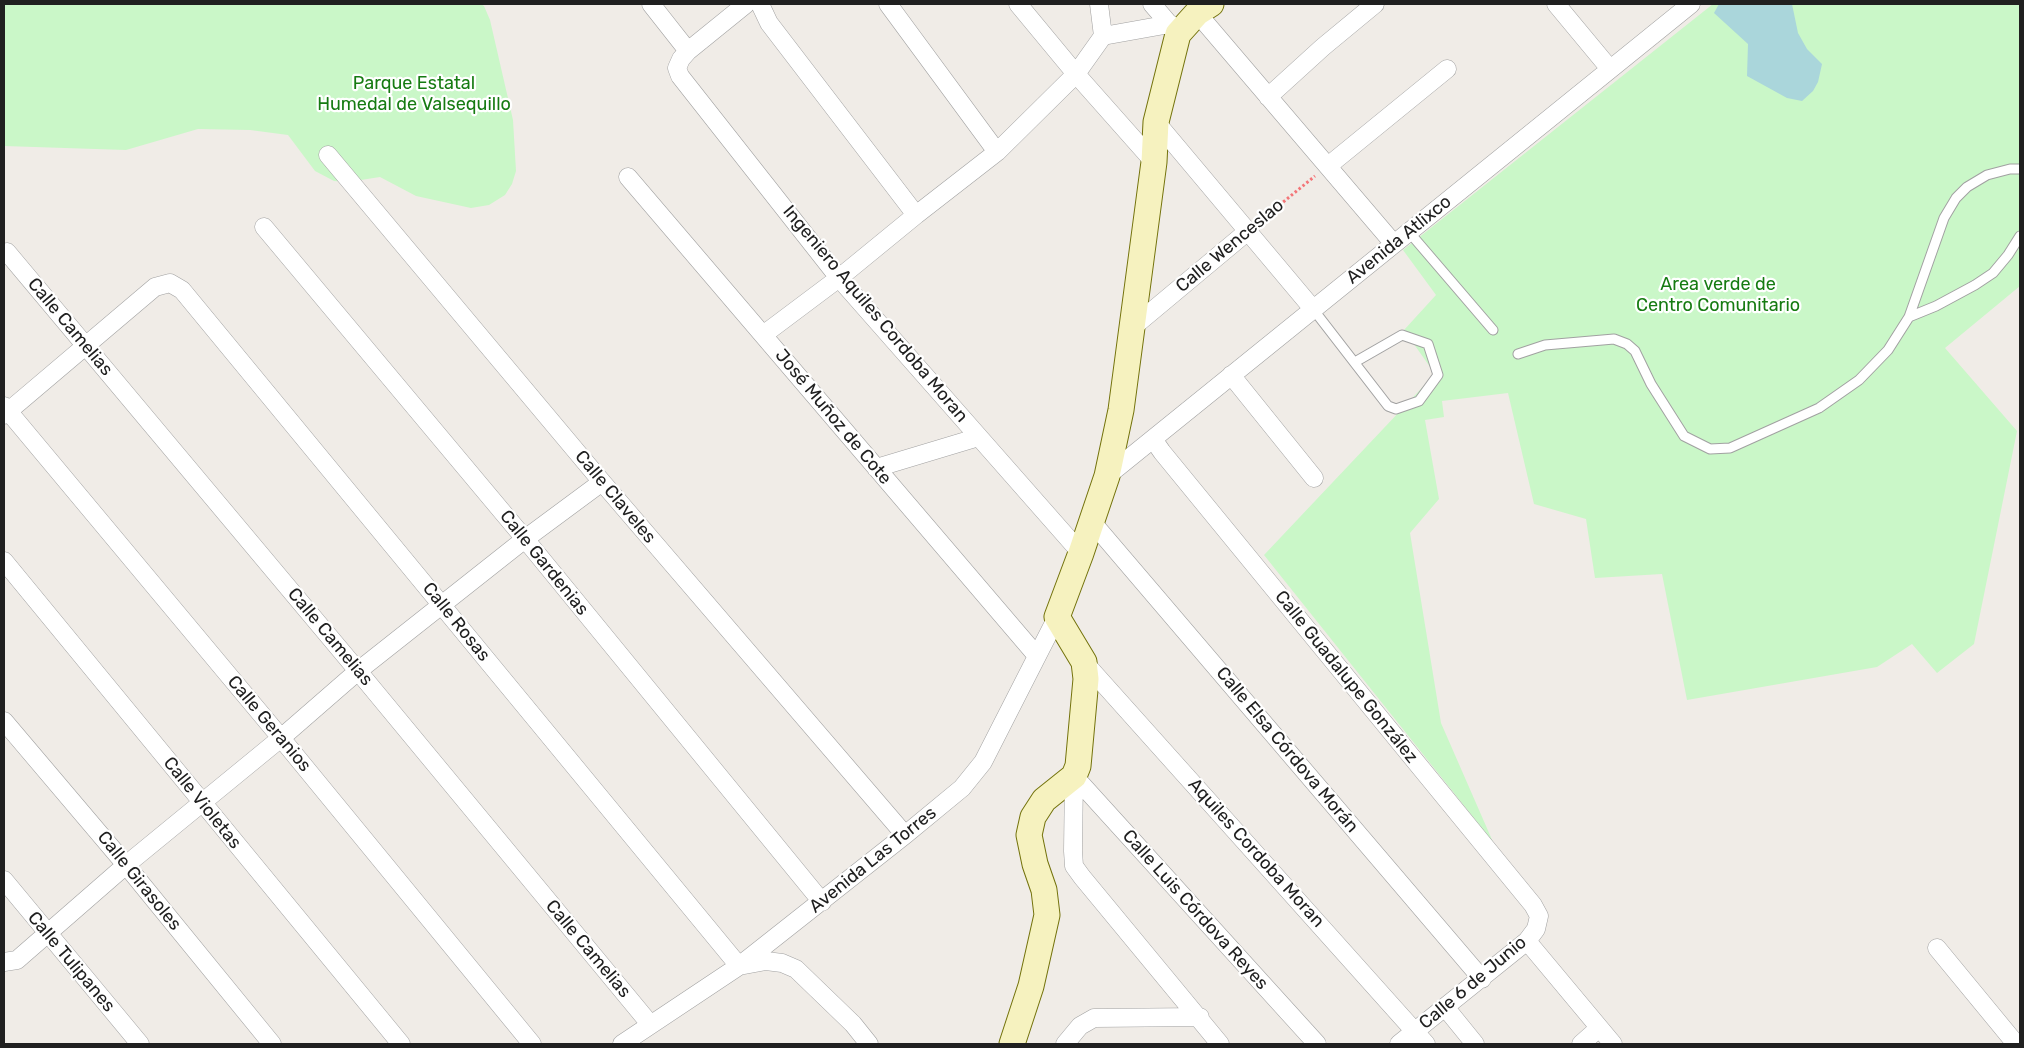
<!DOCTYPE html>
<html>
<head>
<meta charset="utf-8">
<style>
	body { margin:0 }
	#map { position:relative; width:2024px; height:1048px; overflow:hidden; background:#f0ece7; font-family:Rubik,sans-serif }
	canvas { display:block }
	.frame { position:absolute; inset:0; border:5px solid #202020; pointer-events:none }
</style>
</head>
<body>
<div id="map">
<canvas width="2024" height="1048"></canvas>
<div class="frame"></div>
</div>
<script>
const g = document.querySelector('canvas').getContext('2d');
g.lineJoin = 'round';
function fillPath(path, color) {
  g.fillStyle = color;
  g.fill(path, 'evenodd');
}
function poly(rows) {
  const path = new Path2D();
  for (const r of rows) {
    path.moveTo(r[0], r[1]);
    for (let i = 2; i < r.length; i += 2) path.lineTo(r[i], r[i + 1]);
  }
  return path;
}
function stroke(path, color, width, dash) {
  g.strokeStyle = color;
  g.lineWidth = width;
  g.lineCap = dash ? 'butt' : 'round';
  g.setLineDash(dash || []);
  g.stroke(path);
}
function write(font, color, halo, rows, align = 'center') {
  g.font = font + ' Rubik,sans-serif';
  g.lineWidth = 4.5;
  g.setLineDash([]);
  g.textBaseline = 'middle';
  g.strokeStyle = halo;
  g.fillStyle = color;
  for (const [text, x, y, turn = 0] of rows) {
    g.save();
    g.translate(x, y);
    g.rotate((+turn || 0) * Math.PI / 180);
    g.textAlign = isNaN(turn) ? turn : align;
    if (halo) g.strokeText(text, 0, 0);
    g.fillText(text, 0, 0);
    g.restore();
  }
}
const park = poly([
	[4,4,481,4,484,6,490,20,513,120,516,171,512,184,505,195,489,205,471,208,416,196,380,177,348,182,334,181,315,171,288,135,250,130,198,129,126,150,4,146],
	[1713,4,2020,4,2020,286,1945,348,2017,431,1974,644,1937,673,1912,644,1877,667,1687,700,1662,574,1595,578,1586,519,1534,504,1508,393,1442,401,1444,417,1425,420,1439,499,1410,533,1441,723,1493,842,1264,555,1435,374,1404,330,1436,295,1403,250]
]);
const water = poly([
	[1719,4,1792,4,1798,33,1807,49,1822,64,1818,82,1813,91,1802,101,1787,98,1747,76,1748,44,1714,13]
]);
const path = poly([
	[1260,221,1315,176]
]);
const lane = poly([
	[1409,232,1493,330],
	[1313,309,1388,406,1396,409,1419,401,1438,375,1428,344,1402,335,1355,362],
	[1909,317,1944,218,1956,198,1967,187,1987,175,2010,169,2020,169],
	[1518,354,1545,345,1614,339,1627,344,1635,351,1651,384,1684,436,1710,449,1730,448,1819,408,1859,380,1888,350,1909,317,1936,306,1975,285,1993,273,2008,255,2020,236]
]);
const street = poly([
	[651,4,688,51],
	[746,4,688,51,681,59,677,68,680,76,839,278,1081,553],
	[760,4,769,23,916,215],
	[888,4,997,152],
	[1018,4,1076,74,1154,162],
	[1099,4,1103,36],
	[1152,4,1176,32],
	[1556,4,1610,69],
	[1197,13,1394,244],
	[1268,97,1323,47,1375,4],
	[1156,122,1313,309],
	[328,155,602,482,905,835],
	[1328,166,1447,69],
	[628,177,1037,656],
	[264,227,525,539,822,902],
	[7,252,358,671,650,1024],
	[1133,327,1248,231],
	[763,335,839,278,916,215,997,152,1076,74,1103,36,1170,24],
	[1231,375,1314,478],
	[4,406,281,738,532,1044],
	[4,415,155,287,170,283,182,290,739,966,766,961,782,963,796,969,853,1024,869,1044],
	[1153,439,1162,452,1533,905,1539,916,1536,929,1527,941,1399,1044],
	[876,468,979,437],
	[1107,476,1691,4],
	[1092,522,1482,979],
	[4,561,401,1044],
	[1084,662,1426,1044],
	[4,721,126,865,272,1044],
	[1074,776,1317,1044],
	[1074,776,1073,851,1074,866,1082,877,1220,1044],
	[4,880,140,1044],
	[1527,941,1613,1044],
	[1937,948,2016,1044],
	[4,962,17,960,126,865,281,738,358,671,525,539,602,482],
	[1445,1007,1475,1044],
	[622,1044,739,966,905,835,962,788,983,762,1057,617],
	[1065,1044,1080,1026,1094,1018,1200,1017],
	[1581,1044,1599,1028]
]);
const secondary = poly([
	[1012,1044,1031,986,1047,915,1044,890,1035,864,1029,835,1033,817,1044,800,1074,776,1078,766,1086,679,1084,662,1057,617,1081,553,1107,476,1121,410,1154,162,1156,122,1178,34,1197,13,1211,4]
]);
const parkNames = [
	["Parque Estatal",414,84],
	["Humedal de Valsequillo",414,105],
	["Area verde de",1718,285],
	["Centro Comunitario",1718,306]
];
const streetNames = [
	["Avenida Atlixco",1399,240,-39],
	["Calle Wenceslao",1230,246,-40],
	["Ingeniero Aquiles Cordoba Moran",875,314,50],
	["Calle Camelias",70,327,50],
	["José Muñoz de Cote",833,417,50],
	["Calle Claveles",615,497,50],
	["Calle Gardenias",544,563,51],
	["Calle Rosas",456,622,51],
	["Calle Camelias",330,637,50],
	["Calle Guadalupe González",1346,677,51],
	["Calle Geranios",269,724,50],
	["Calle Elsa Córdova Morán",1287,750,50],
	["Calle Violetas",202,803,51],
	["Aquiles Cordoba Moran",1256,853,48],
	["Avenida Las Torres",873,860,-39],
	["Calle Girasoles",139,881,51],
	["Calle Luis Córdova Reyes",1195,910,48],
	["Calle Camelias",588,949,50],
	["Calle Tulipanes",71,962,50],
	["Calle 6 de Junio",1473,983,-40]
];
fillPath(park, '#caf7c8');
fillPath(water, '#aad6db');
stroke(lane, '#a1a1a1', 11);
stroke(street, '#a1a1a1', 19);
stroke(secondary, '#73720b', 27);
stroke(path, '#f37679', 3, [2.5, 2.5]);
stroke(lane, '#fff', 9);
stroke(street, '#fff', 18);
stroke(secondary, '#f6f2bf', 25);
write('18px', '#167b12', '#fff', parkNames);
write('18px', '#202020', '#fff', streetNames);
</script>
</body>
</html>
